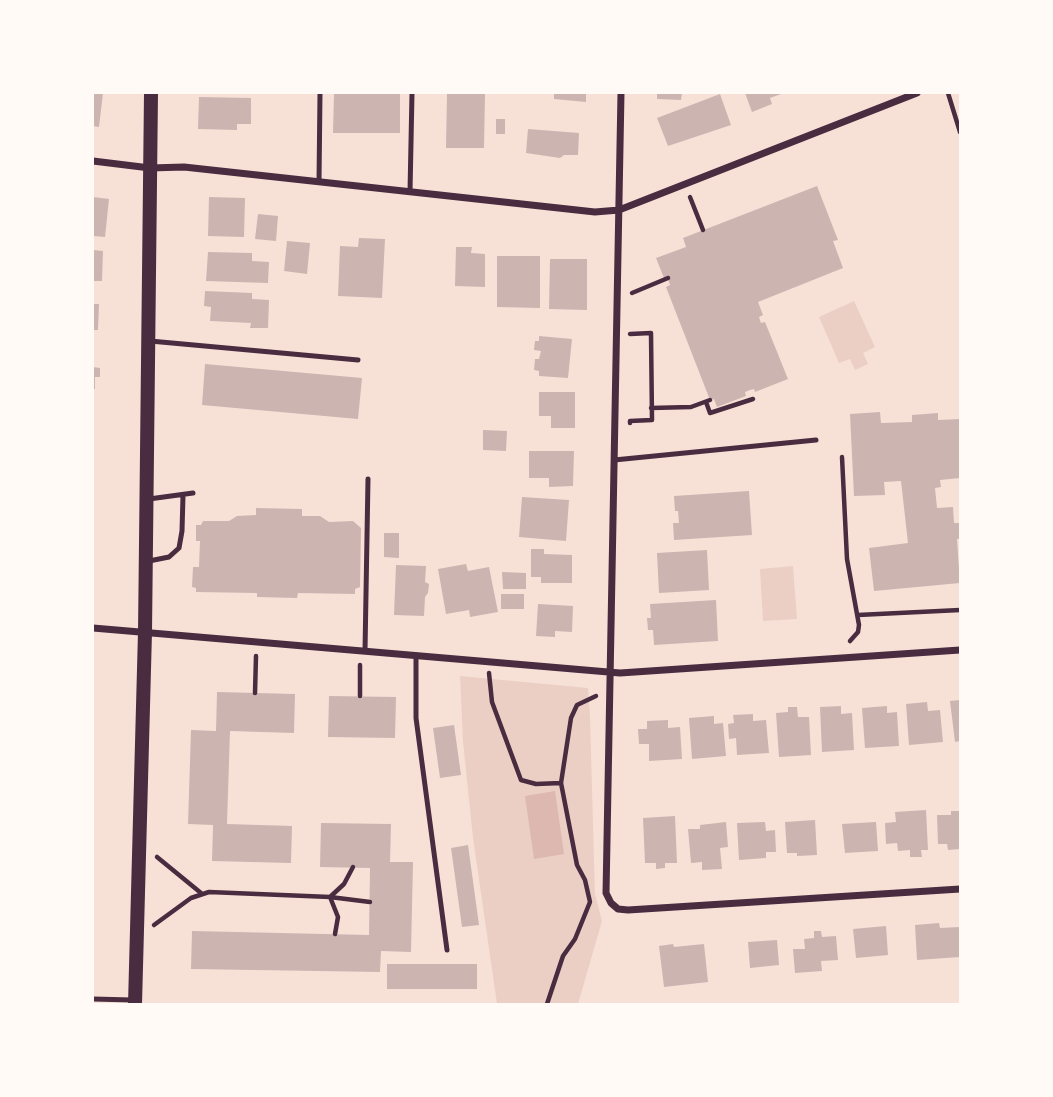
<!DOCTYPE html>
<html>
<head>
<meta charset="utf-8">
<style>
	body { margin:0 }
	#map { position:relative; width:1053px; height:1097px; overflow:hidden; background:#f7e1d7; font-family:"Golos Text",sans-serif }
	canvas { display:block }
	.frame { position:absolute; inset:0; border:94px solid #fffaf5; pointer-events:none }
</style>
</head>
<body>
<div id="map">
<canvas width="1053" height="1097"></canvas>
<div class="frame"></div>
</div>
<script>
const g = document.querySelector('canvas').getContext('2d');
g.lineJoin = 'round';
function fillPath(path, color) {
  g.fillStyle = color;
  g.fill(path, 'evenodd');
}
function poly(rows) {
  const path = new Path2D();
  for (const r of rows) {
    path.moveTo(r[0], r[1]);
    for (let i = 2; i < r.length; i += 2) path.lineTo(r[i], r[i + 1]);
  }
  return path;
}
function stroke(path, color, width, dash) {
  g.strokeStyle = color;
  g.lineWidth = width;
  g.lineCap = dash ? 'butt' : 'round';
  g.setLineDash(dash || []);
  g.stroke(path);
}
const green = poly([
	[854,301,875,347,863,353,868,364,855,370,850,359,839,363,819,317],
	[793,566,797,619,763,621,760,569],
	[460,676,588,688,590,717,595,894,602,921,578,1004,497,1004,473,838,463,742]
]);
const water = poly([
	[555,791,564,854,534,859,525,796]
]);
const building = poly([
	[93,93,103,93,99,127,93,126],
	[334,93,400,93,400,133,333,133],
	[447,93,485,93,484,148,446,148],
	[554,93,586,93,586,102,554,99],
	[657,93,682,93,681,100,657,99],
	[745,93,784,93,770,98,772,104,752,112],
	[720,94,731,125,668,146,657,118],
	[199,97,251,98,251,124,237,124,237,130,198,129],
	[496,119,505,119,505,134,496,134],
	[528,129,579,133,578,155,564,155,560,158,526,153],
	[817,186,838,240,833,241,843,268,758,302,763,315,759,317,761,323,765,322,788,379,755,392,754,389,750,390,745,392,746,396,717,407,714,399,710,400,666,287,670,285,667,276,664,278,656,258,686,247,683,238],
	[93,197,109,199,105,237,93,236],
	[209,197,245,198,244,237,208,236],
	[258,214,278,216,276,241,255,239],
	[359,238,385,239,382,298,338,296,340,246,358,247],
	[287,241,310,243,307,274,284,271],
	[456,247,472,247,471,253,485,254,485,287,455,286],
	[93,250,103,251,102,281,93,281],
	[208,252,252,253,252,261,269,262,268,283,206,281],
	[497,256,540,256,540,308,497,307],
	[550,259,587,259,587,310,549,309],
	[205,291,252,293,252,299,269,300,268,328,250,328,251,323,210,321,211,307,204,306],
	[93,304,99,304,98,330,93,330],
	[539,336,572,339,568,378,539,376,539,371,534,370,535,359,539,359,541,351,534,350,535,341,539,341],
	[205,364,362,378,358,419,202,405],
	[93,367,100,368,100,377,95,377,95,389,93,389],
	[539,392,575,392,575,428,551,428,551,416,539,416],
	[880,412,881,423,912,422,912,415,938,413,938,420,960,419,960,478,940,480,941,487,935,488,937,508,953,507,954,523,960,523,960,539,957,539,960,583,874,591,869,548,908,543,901,481,884,482,885,495,854,496,850,414],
	[483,430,507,431,506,451,483,450],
	[529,451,574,451,573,486,549,487,549,478,529,478],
	[749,491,752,535,674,540,673,523,679,523,678,511,675,511,674,496],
	[522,497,569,500,566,541,519,537],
	[256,508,302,509,302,516,320,516,329,522,353,521,361,528,360,587,355,589,355,594,298,593,297,598,257,597,257,593,196,592,196,588,192,587,193,567,199,567,200,541,196,541,196,525,201,525,203,521,229,521,237,516,256,515],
	[384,533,399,533,399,558,384,557],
	[531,549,544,549,544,554,572,555,572,583,541,583,541,577,531,577],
	[707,550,709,590,659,593,657,553],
	[466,564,468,571,489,567,498,612,470,617,469,610,446,614,438,569],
	[396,565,426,566,425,582,429,584,428,593,425,597,424,616,394,615],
	[502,572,526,573,526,589,503,589],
	[501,594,524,594,524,609,501,609],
	[716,600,718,641,654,645,653,630,648,630,647,618,651,618,650,604],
	[538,604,573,606,572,632,555,631,555,637,536,636],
	[217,692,295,694,294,733,230,731,227,824,292,826,291,863,212,861,213,825,188,824,191,730,216,731],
	[329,696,396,697,395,738,328,737],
	[960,700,960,741,955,742,950,701],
	[927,702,928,711,940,710,943,742,909,745,906,704],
	[841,706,841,714,852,713,854,750,822,752,820,707],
	[887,706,887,713,897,712,899,746,865,748,862,708],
	[788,707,797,707,798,717,809,717,811,755,779,757,776,713,788,712],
	[753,714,753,721,766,720,769,753,737,755,736,738,729,739,728,724,734,723,733,715],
	[714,716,714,724,723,723,726,756,692,759,689,718],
	[668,720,668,728,680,727,682,759,649,761,649,744,639,744,638,729,647,729,647,721],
	[454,725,461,775,440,778,433,728],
	[926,810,928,850,921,850,922,857,910,857,910,850,898,851,897,843,886,844,885,823,896,822,895,812],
	[951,811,960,811,960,849,948,850,947,844,938,844,937,815,951,815],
	[675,816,677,863,665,863,665,868,656,869,656,863,645,863,643,818],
	[815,820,817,855,797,856,797,853,787,853,785,822],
	[726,822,728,847,720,848,722,869,702,870,702,862,691,863,688,829,700,829,700,825],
	[765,822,766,831,775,830,776,852,766,852,766,858,739,860,737,823],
	[876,822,878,851,845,853,842,824],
	[321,823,391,824,390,862,413,862,411,952,381,951,380,972,191,969,192,931,369,935,370,868,320,867],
	[468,845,479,925,462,927,451,848],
	[939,923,940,928,960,927,960,957,917,960,915,925],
	[886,926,888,955,856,958,853,929],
	[814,931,821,931,822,937,836,936,838,960,821,961,822,971,795,973,793,949,805,949,804,939,814,938],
	[777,940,779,965,750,968,748,942],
	[673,944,674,947,704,944,708,982,664,987,659,946],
	[387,964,477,964,477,989,387,989]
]);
const path = poly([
	[948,93,960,132],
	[690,197,703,230],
	[632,293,668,278],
	[706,402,710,413,753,399],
	[651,408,691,407,710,400],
	[630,423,630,421,652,420,651,333,630,334],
	[842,457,847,559,859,625,858,632,850,641],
	[858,615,960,610],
	[360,665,360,696],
	[489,673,492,702,521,780,536,784,561,783],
	[255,693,256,656],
	[157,857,201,893],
	[590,902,585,880,577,865,561,783,571,718,577,705,596,696],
	[154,925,191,898,209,892,330,897,370,902],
	[335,934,338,917,330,897,344,884,353,867],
	[547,1004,563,956,575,939,590,902]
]);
const service = poly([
	[319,182,320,93],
	[410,192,412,93],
	[150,341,358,360],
	[614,460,816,440],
	[149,499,193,493],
	[149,561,169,557,179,548,182,531,183,496],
	[365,651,368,479],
	[416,655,416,718,447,950],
	[93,999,132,1000]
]);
const minor = poly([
	[621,93,606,893,611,903,618,909,628,910,960,889],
	[93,161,150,168,184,167,595,212,619,210,917,93],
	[93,628,620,673,960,650]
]);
const secondary = poly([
	[135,1004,145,632,151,93]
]);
fillPath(green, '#ebcfc5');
fillPath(water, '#dcb8b0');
fillPath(building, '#ccb4b1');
stroke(path, '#4a2c40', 4.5);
stroke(service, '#4a2c40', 5);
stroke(minor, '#4a2c40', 7);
stroke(secondary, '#4a2c40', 14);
</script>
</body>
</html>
